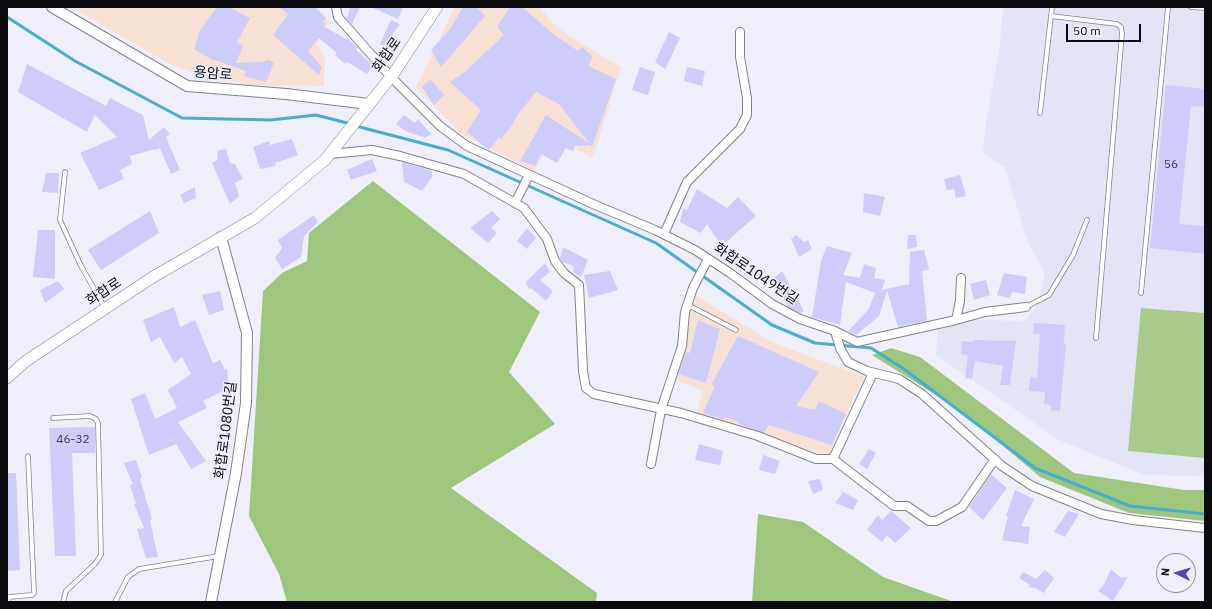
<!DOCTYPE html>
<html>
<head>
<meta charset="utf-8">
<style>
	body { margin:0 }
	#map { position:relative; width:1212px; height:609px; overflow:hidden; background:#eeeffb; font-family:"IBM Plex Sans",sans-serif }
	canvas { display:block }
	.frame { position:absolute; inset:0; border:8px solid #0b0b0f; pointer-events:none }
	.north { position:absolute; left:1156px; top:553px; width:40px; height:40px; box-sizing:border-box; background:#eeeffb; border:1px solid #93949d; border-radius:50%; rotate:275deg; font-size:11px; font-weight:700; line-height:16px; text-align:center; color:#0b0b0f }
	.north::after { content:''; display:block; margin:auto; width:14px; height:18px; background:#5c3eb6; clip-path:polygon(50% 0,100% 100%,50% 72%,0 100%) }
	.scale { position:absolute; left:1066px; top:24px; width:75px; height:18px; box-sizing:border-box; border:2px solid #0b0b0f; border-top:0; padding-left:5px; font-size:12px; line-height:14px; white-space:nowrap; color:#0b0b0f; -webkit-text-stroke:3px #eeeffb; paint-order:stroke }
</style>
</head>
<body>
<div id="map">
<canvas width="1212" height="609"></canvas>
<div class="frame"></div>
<div class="north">N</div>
<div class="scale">50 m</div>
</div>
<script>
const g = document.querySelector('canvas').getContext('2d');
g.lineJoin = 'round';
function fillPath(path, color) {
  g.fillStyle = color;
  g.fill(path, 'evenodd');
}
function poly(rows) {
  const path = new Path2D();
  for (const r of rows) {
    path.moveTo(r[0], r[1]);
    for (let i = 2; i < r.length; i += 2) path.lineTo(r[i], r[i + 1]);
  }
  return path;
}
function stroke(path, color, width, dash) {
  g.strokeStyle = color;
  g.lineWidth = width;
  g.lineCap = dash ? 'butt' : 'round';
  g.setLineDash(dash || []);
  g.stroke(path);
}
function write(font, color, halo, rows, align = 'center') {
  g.font = font + ' "IBM Plex Sans","Noto Sans KR",sans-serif';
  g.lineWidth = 3;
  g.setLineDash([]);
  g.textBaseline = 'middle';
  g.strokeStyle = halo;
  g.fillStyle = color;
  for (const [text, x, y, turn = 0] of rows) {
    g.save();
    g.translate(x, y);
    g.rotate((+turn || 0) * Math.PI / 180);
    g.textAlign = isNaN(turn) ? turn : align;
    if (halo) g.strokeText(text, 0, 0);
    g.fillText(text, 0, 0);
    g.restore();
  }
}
const industrial = poly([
	[71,7,316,7,330,21,317,43,325,58,324,86,248,85,197,74,169,64],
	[455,7,539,7,555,25,566,34,621,67,593,158,577,150,580,137,562,125,534,171,460,133,416,87],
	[693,294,774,343,865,377,853,399,829,456,697,413,703,391,677,380]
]);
const built = poly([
	[1003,7,1205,7,1205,476,1144,475,1059,440,936,355,938,330,973,320,1024,321,1037,306,1045,274,1028,242,1005,168,983,153,986,122,999,52]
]);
const green = poly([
	[1141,308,1205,313,1205,458,1128,451]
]);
const forest = poly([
	[373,181,540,312,509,372,555,424,451,488,597,593,596,602,287,602,279,574,249,516,263,291,282,273,307,261,309,233],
	[891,348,920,357,1074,473,1184,490,1205,490,1205,521,1129,513,1040,477,963,412,872,355],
	[758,514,803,522,883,577,954,602,752,602]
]);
const stream = poly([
	[7,17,75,61,182,118,271,120,316,115,351,124],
	[356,126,448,150,656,243,772,325,815,343,871,348,904,369,1035,468,1130,506,1205,514]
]);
const building = poly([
	[217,7,229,7,250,18,237,42,243,46,236,63,263,62,268,60,274,63,266,82,244,76,246,71,215,60,214,61,194,49,200,30],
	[279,7,315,7,326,18,323,22,326,24,323,26,346,39,347,38,358,48,356,50,373,65,367,74,347,62,345,64,335,55,337,53,319,38,308,51,322,67,319,75,273,35,288,14],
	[350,7,360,7,352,24,347,19],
	[371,7,403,7,398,19],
	[463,7,476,7,485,16,441,67,431,50,450,29],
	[510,7,522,7,552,33,578,51,582,47,593,57,588,66,616,79,592,147,590,145,575,146,573,151,566,148,557,163,541,154,535,166,520,161,546,115,589,143,559,104,536,92,518,114,510,128,501,139,499,137,489,150,467,132,481,110,450,82,465,72,504,35,497,27],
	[391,20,400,24,383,46,380,44],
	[669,32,680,38,665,69,655,62],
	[27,64,106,106,110,98,143,115,149,140,164,127,170,134,166,137,180,170,171,174,160,148,156,150,155,149,130,156,132,164,120,170,124,179,99,190,80,153,117,137,95,115,87,132,18,92],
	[640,67,655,72,648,95,632,90],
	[687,67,705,71,702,86,684,81],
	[430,79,444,95,434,105,422,87],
	[1166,85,1205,89,1205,107,1191,106,1179,224,1205,226,1205,254,1150,248],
	[404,115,415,123,418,119,431,134,425,138,405,131,396,124],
	[292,139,298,155,275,163,276,166,260,169,253,147,269,141,270,145],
	[226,149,230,163,235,164,243,179,235,183,239,196,230,204,212,163,218,159,217,151],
	[372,159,377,171,351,180,347,170],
	[402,162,432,171,432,177,422,191,404,182],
	[46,173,59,173,58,193,42,192],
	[960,175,966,196,956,198,954,189,947,190,944,179],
	[195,187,196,198,184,203,180,195],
	[697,189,727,208,738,197,756,216,725,243,723,239,719,242,707,224,701,233,680,222,683,208,687,210],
	[864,193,885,197,880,216,863,212],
	[150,211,159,233,101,270,88,250],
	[492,211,500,219,491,228,497,233,488,243,470,228],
	[314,215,318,222,304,236,301,257,282,269,275,258,282,248,278,240],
	[527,228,536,238,527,249,517,241],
	[38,230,55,230,55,279,33,277],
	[796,235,804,242,808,240,812,249,799,257,791,239],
	[908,235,916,235,917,247,907,249],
	[827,246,852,253,843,275,860,278,864,264,876,268,874,278,885,280,882,290,909,284,910,252,924,250,929,270,922,271,927,321,898,327,887,291,879,316,856,335,848,331,868,310,875,293,846,282,840,325,812,317,821,261],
	[563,247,588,260,581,277,573,272,574,266,563,262,560,258],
	[545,263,550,272,540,280,553,291,546,301,531,288,529,289,526,282],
	[610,271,618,290,589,298,584,275],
	[782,271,804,311,800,313,788,307,774,278],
	[1004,273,1027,277,1025,294,1012,292,1010,298,997,295],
	[986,280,990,295,974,300,970,284],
	[58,281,64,289,45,303,40,290],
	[220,291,224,310,209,315,202,295],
	[174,307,180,327,195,320,213,363,220,360,225,370,227,368,229,388,203,401,207,408,178,422,206,461,191,469,176,444,149,455,131,399,145,393,155,419,177,408,168,390,191,374,182,357,174,363,160,337,151,342,143,320],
	[698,320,720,329,706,383,679,374,686,352,690,353],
	[1034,323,1065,325,1064,344,1066,344,1060,411,1051,410,1051,405,1044,404,1045,392,1029,391,1030,377,1037,378,1040,334,1033,334],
	[738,336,819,372,796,406,815,410,819,401,846,414,832,445,769,425,764,433,739,424,737,421,725,417,724,420,703,413,715,386,711,385],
	[975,340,1016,341,1010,385,1000,385,1003,366,975,361,972,379,965,378,968,355,961,354,962,341,973,342],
	[95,427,95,453,72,453,76,556,55,556,49,428],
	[699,444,723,451,720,465,695,460],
	[869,449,876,453,867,469,859,464],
	[763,455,780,461,775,474,759,470],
	[136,460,142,478,140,479,152,519,150,520,158,557,146,558,137,529,144,528,134,504,136,504,130,485,133,484,124,463],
	[7,473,16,473,20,570,7,571],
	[991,474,1007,488,983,520,969,507],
	[820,479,823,490,813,494,808,481],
	[1015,490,1034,499,1021,526,1030,527,1028,544,1002,540,1008,517,1006,516],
	[843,492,858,500,853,510,835,503],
	[891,511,911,528,895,543,887,535,882,542,867,530,878,515,882,520],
	[1068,511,1079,514,1065,537,1054,532],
	[1111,569,1121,578,1128,577,1113,601,1098,591,1105,583],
	[1045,570,1054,578,1044,593,1035,588,1028,587,1030,585,1019,578,1023,572,1036,579]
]);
const service = poly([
	[1052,7,1051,16,1117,24,1121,27,1122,33,1096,338],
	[1191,7,1205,8],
	[1040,113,1051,16],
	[65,172,60,220,81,266,105,308],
	[1141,293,1168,7],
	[688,305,736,330],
	[1026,307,1049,295,1073,255,1087,220],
	[53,418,90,416,96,419,98,423,101,555,95,564,66,591,63,602],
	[8,602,9,597,32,595,34,593,28,456],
	[115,602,128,577,139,569,219,556]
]);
const minor = poly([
	[336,7,338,17,391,77,440,126,467,146,593,204,655,230,695,250,730,273,772,304,800,319,835,331,840,348,848,362,867,371,899,379,922,394,1002,466,1032,486,1101,514,1133,520,1205,528],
	[330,154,372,150,400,156,464,174,524,208,547,239,555,261,564,273,579,285,583,371,586,388,594,394,681,413,758,436,816,459,833,459,894,506,907,506,929,521,936,521,962,507,995,459],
	[515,203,529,175],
	[664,234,687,182,740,129,747,115,747,98,740,57,740,32],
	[956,320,985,312,1026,307],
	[835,331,857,342,956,320,960,301,961,278],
	[833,459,873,373],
	[651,464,661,410,682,346,685,312,693,288,708,259]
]);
const tertiary = poly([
	[52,7,187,86,286,94,369,104],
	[211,602,236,473,246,403,247,333,221,237]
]);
const secondary = poly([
	[7,378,26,361,153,277,255,218,325,160,394,73,437,7]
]);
const numberNames = [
	["56",1171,165],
	["46-32",73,440]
];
const streetNames = [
	["화합로",387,55,-55],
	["용암로",213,74,5],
	["화합로1049번길",756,274,34],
	["화합로",104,292,-33],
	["화합로1080번길",226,430,-83]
];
fillPath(industrial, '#f7e1d4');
fillPath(built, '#e4e4f7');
fillPath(green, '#a8cb8b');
fillPath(forest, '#9fc67d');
stroke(stream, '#47add2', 3);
fillPath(building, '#cdccfb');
stroke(service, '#82828d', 5.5);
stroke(minor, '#82828d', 10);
stroke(tertiary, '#82828d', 12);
stroke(secondary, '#82828d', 12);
stroke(service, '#fff', 4);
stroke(minor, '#fff', 8);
stroke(tertiary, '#fff', 10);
stroke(secondary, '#fff', 11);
write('12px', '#3c3b4a', null, numberNames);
write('14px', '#0b0b0f', '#eeeffb', streetNames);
</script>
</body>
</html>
